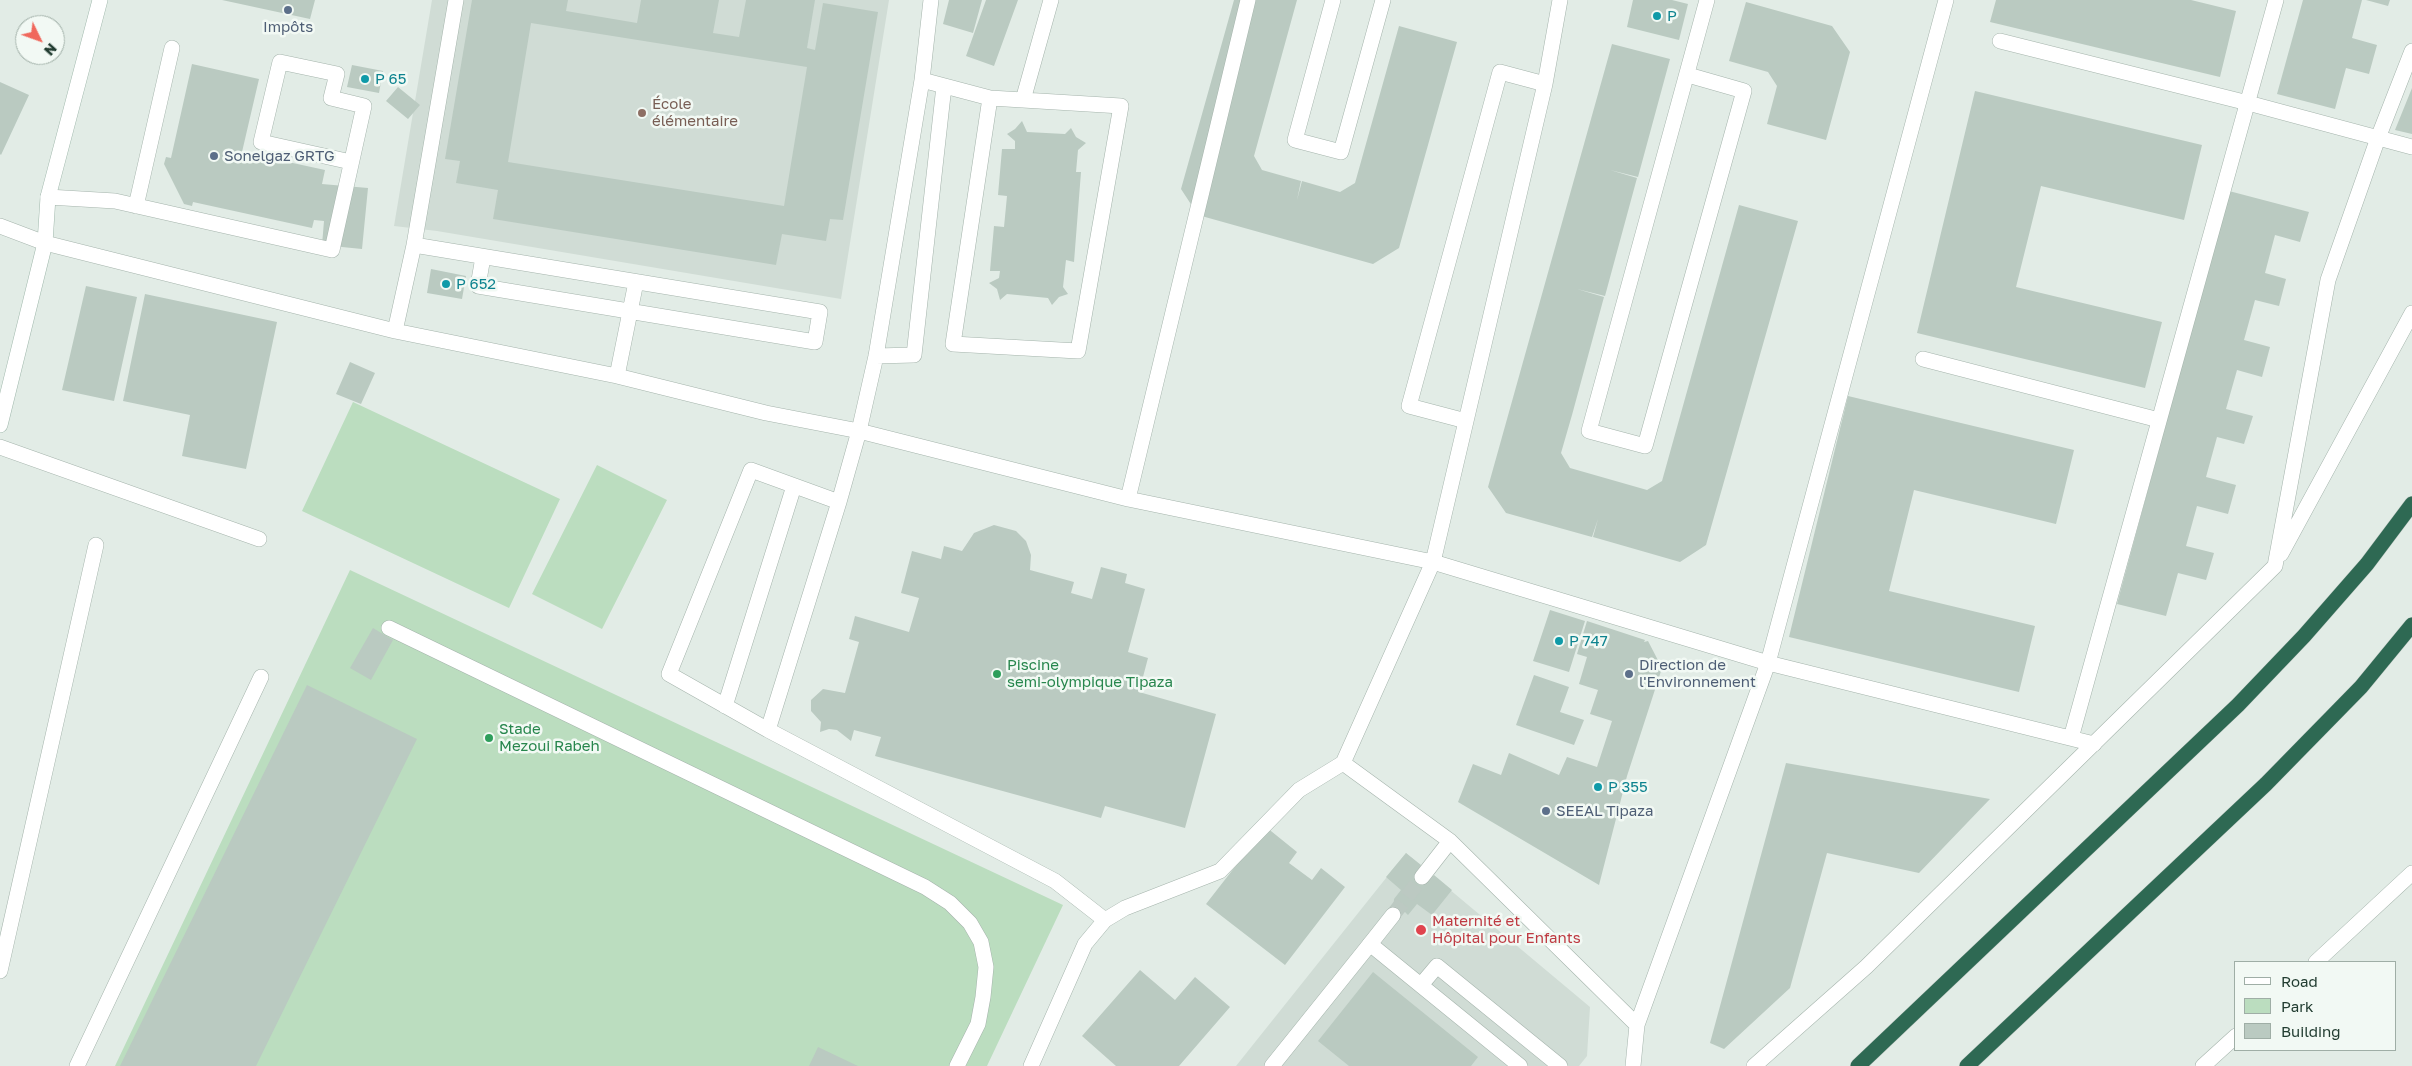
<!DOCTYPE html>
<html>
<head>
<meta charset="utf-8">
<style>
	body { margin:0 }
	#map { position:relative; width:2412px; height:1066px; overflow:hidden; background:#e2ece6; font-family:"Golos Text",sans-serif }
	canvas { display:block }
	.legend { position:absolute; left:2234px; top:961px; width:162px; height:90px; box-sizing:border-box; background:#f2f9f4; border:1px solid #9faea6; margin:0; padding:6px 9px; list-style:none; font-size:15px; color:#223d31 }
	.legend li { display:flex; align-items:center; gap:10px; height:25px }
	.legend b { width:25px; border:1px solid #9faea6 }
	.north { position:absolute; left:15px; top:15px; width:50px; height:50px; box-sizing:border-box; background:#f2f9f4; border:1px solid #9faea6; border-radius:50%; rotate:132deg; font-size:14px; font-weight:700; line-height:20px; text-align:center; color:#223d31 }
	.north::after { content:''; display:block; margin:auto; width:18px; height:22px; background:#f0685c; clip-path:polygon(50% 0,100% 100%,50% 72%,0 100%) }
</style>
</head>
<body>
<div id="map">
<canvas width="2412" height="1066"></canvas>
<ul class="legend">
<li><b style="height:6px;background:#fff"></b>Road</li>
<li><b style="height:14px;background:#bbddbf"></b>Park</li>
<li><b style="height:14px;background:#bacac1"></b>Building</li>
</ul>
<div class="north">N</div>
</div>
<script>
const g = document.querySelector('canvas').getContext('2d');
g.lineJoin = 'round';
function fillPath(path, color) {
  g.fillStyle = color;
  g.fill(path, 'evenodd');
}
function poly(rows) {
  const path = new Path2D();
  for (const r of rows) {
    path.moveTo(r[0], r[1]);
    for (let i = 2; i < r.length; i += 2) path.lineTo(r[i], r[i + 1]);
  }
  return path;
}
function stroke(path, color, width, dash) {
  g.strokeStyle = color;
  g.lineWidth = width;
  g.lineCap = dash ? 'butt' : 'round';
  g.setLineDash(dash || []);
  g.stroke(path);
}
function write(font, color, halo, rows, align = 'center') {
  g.font = font + ' "Golos Text",sans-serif';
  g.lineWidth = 5;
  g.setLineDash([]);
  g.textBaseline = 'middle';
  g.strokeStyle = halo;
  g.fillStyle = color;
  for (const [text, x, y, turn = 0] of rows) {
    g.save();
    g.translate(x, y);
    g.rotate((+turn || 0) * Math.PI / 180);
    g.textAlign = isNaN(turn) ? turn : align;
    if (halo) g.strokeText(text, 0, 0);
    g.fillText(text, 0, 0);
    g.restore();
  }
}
const built = poly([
	[432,0,889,0,841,299,437,231,394,226],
	[1406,853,1590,1007,1587,1056,1579,1066,1236,1066]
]);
const green = poly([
	[353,402,560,499,509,608,302,511],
	[597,465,667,500,602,629,532,594],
	[350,570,1063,905,987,1066,115,1066]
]);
const building = poly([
	[222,0,315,0,310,19],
	[472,0,568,0,566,11,637,23,641,0,719,0,713,33,739,37,746,0,815,0,807,48,815,50,823,3,878,12,843,220,830,219,826,241,782,234,776,265,493,219,498,190,456,183,460,161,445,159],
	[531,23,807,67,784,206,508,162],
	[949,0,982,0,973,33,943,24],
	[986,0,1018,0,994,66,966,56],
	[1234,0,1297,0,1254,156,1262,170,1301,181,1297,200,1302,181,1340,192,1355,183,1399,26,1457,42,1399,248,1373,264,1198,215,1181,189],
	[1633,0,1672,0,1688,4,1679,40,1627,27],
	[1996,0,2191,0,2236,11,2220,77,1990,22],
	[2303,0,2362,0,2352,38,2377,45,2369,74,2346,68,2335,109,2277,94],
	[2366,0,2390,0,2388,6],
	[1746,2,1832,26,1850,52,1826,140,1767,124,1777,86,1768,72,1729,61],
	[1612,44,1670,59,1638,177,1610,170,1637,178,1605,296,1577,289,1604,297,1572,415,1567,414,1572,415,1561,453,1570,468,1647,490,1662,481,1739,205,1798,221,1706,545,1680,562,1593,537,1598,519,1592,537,1506,513,1488,487],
	[192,64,259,79,242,152,325,170,322,184,368,188,362,249,322,245,324,221,314,220,312,228,193,202,192,206,184,204,164,164,166,157,171,158],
	[352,65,383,71,379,93,347,87],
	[0,82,29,95,1,155,0,154],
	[398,87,420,105,408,119,386,101],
	[2412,88,2412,134,2395,130],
	[1975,91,2202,145,2184,220,2041,186,2016,287,2162,322,2145,388,1917,333],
	[1022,121,1027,132,1065,134,1071,128,1076,137,1086,143,1078,150,1076,172,1081,172,1074,262,1066,260,1063,287,1068,294,1059,297,1052,305,1048,298,1007,294,1000,300,997,289,989,283,999,278,1000,271,990,271,994,226,1004,227,1007,196,998,195,1002,149,1015,149,1015,141,1007,134,1015,129],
	[2229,191,2309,212,2300,242,2275,235,2265,273,2286,279,2279,306,2255,300,2244,340,2270,347,2262,377,2237,370,2226,409,2253,416,2244,444,2217,437,2206,477,2236,485,2228,514,2197,506,2186,546,2214,553,2206,580,2178,573,2166,616,2117,604],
	[431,269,466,276,462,299,427,293],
	[86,286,137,297,114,401,62,390],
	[145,294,277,322,246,469,182,456,190,415,123,401],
	[350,362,375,373,361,404,336,394],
	[1848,396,2074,450,2056,524,1914,490,1889,591,2035,626,2019,692,1789,637],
	[994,525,1016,531,1026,541,1031,555,1030,570,1074,582,1071,593,1092,599,1101,567,1127,574,1125,583,1145,589,1128,652,1148,658,1139,692,1216,714,1185,828,1105,806,1101,818,875,756,881,737,854,730,851,741,837,730,829,729,820,732,821,722,811,711,811,700,823,689,845,693,859,642,849,639,855,616,909,632,919,598,901,593,912,551,941,559,944,546,962,551,974,533],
	[1550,610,1585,621,1569,672,1533,661],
	[1587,621,1645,640,1644,642,1648,641,1662,668,1659,670,1661,671,1627,776,1599,885,1458,802,1473,764,1501,775,1509,753,1559,775,1567,757,1597,767,1612,721,1590,714,1598,690,1579,684,1587,657,1577,654],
	[373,628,393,640,371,680,350,668],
	[1534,675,1569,687,1560,712,1584,720,1574,745,1516,725],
	[307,685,417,739,256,1066,120,1066],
	[1786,763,1990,799,1919,873,1827,853,1790,988,1724,1049,1710,1043],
	[1266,827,1297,852,1289,863,1312,880,1321,868,1345,887,1285,965,1206,904],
	[1406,853,1421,865,1416,872,1428,882,1434,875,1452,890,1432,915,1417,904,1408,915,1405,912,1393,915,1394,899,1401,890,1386,877],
	[1140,970,1175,1000,1195,977,1230,1007,1179,1066,1116,1066,1082,1036],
	[1373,972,1478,1057,1471,1066,1349,1066,1318,1041],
	[818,1047,858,1066,809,1066]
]);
const streetTunnel = poly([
	[1393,915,1422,877]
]);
const lane = poly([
	[0,447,259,539],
	[2281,554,2412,313],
	[389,628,925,887,950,903,970,923,981,942,986,967,983,997,978,1024,957,1066],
	[1421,985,1437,966,1560,1066],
	[1272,1066,1370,944,1520,1066],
	[1754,1066,1866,967,2275,566,2328,280,2378,138,2412,51]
]);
const street = poly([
	[1333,0,1295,140,1341,152,1383,0],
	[1560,0,1545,84,1433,562,1343,763,1450,841,1637,1025],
	[1946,0,1768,663,2094,744],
	[2000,41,2248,103,2412,147],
	[1688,75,1744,91,1645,446,1589,431,1707,0],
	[922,80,990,98,1121,106,1078,351,953,344,990,98],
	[1023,100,1051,0],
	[48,197,115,201,332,250,364,106,331,98,337,74,280,62,261,142,351,162],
	[136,206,172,48],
	[0,226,45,243,395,331,617,376,766,413,859,431,1128,499,1433,562,1768,663,1637,1025,1633,1066],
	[414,245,820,312,815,342,478,286,483,257],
	[395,331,414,245,456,0],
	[876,356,914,355,944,86],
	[1923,359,2159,420],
	[617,376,636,282],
	[1466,421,1409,406,1500,72,1545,84],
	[1128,499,1248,0],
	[839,502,751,470,669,674,768,730,1055,881,1105,920],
	[725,706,794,486],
	[768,730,839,502,859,431,876,356,922,80,931,0],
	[2071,738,2276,0],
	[1422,877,1450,841],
	[1370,944,1393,915],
	[2316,962,2412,873],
	[0,971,96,545],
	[77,1066,261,677],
	[1031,1066,1085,944,1105,920,1125,908,1220,871,1299,790,1343,763],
	[2203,1066,2236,1036]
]);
const secondary = poly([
	[0,425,45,243,48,197,100,0]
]);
const highway = poly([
	[1858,1066,2238,705,2304,636,2367,564,2412,504],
	[1967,1066,2266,784,2361,687,2412,625]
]);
const markers = [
	[288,10,5,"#5c6f8a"],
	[1657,16,5,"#0f9aa8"],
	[365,79,5,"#0f9aa8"],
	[642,113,5,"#8d6e63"],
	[214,156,5,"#5c6f8a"],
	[446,284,5,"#0f9aa8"],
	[1559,641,5,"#0f9aa8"],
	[997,674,5,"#2e9e5b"],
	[1629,674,5,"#5c6f8a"],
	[489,738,5,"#2e9e5b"],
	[1598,787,5,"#0f9aa8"],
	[1546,811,5,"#5c6f8a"],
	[1421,930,6,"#e0444e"]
];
const cultureNames = [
	["P",1667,16],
	["P 65",375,79],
	["P 652",456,284],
	["P 747",1569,641],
	["P 355",1608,787]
];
const serviceNames = [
	["Impôts",288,27,"center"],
	["Sonelgaz GRTG",224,156],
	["Direction de",1639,665],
	["l'Environnement",1639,682],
	["SEEAL Tipaza",1556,811]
];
const educationNames = [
	["École",652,104],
	["élémentaire",652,121]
];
const leisureNames = [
	["Piscine",1007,665],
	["semi-olympique Tipaza",1007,682],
	["Stade",499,729],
	["Mezoui Rabeh",499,746]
];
const healthNames = [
	["Maternité et",1432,921],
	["Hôpital pour Enfants",1432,938]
];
fillPath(built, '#d0dcd5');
fillPath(green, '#bbddbf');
fillPath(building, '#bacac1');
stroke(streetTunnel, '#bcc9c2', 15, [15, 8]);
stroke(lane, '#a5b4ac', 16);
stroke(street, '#a5b4ac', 16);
stroke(secondary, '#a0b8ac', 16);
stroke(highway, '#c1c9c5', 16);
stroke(lane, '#fff', 15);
stroke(street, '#fff', 15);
stroke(secondary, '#fff', 15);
stroke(highway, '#2e6953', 15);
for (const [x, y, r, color] of markers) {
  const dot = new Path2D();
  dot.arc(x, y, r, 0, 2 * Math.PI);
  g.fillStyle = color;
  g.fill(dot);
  stroke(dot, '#f2f9f4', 2);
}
write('15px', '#0d838f', '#f2f9f4', cultureNames, 'left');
write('15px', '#4e5e75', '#f2f9f4', serviceNames, 'left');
write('15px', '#785e54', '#f2f9f4', educationNames, 'left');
write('15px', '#27864d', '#f2f9f4', leisureNames, 'left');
write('15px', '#be3a42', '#f2f9f4', healthNames, 'left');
</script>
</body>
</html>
